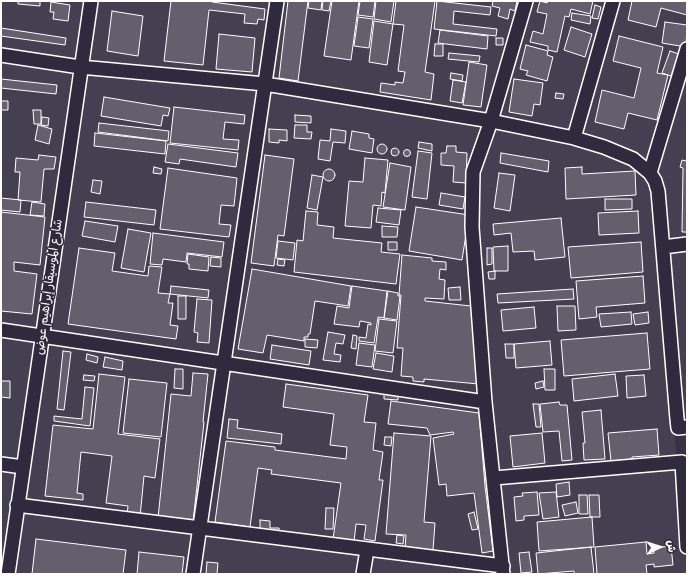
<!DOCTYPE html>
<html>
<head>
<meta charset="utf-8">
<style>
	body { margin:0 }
	#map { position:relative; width:688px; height:575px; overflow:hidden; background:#373345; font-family:"Patrick Hand","Playpen Sans Arabic",sans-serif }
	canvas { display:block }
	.frame { position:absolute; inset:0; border:2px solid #fff; pointer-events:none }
	.north { position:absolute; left:640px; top:527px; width:40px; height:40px; -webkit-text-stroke:3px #2f2a3d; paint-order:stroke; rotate:86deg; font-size:11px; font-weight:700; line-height:16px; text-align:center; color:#fff }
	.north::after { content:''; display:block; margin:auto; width:14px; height:18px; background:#fff; clip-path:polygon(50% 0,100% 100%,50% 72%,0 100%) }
</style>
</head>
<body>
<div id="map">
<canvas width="688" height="575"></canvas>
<div class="frame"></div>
<div class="north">ش</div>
</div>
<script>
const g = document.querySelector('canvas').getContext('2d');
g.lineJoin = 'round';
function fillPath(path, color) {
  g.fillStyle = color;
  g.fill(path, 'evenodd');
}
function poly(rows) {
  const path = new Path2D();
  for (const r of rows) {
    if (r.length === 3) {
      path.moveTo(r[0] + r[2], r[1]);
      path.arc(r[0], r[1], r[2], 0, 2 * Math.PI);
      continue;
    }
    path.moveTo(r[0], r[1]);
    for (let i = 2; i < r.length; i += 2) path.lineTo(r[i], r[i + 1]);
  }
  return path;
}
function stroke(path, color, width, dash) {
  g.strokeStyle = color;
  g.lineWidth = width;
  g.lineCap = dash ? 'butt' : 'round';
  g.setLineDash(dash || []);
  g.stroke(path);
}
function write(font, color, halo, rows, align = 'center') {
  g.font = font + ' "Patrick Hand","Playpen Sans Arabic",sans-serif';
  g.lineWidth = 3;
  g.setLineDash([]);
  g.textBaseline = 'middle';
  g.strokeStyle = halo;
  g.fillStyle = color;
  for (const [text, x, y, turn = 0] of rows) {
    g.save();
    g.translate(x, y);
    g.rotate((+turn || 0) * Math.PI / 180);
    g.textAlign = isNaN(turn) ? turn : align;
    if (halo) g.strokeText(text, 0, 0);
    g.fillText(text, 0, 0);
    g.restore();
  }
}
const built = poly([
	[1,1,687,1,687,431,674,433,687,561,687,574,1,574]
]);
const building = poly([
	[18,1,40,1,40,6,18,4,18,1],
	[171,1,212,1,212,2,265,9,264,20,258,19,257,24,244,23,245,14,209,10,203,65,164,61,171,1],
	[288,1,308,1,298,81,279,78,288,1],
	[309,1,322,1,321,10,308,8,309,1],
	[323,1,331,1,329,11,322,10,323,1],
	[332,1,359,1,351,60,324,56,332,1],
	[360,1,375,1,373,17,358,15,360,1],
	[376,1,394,1,391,22,374,19,376,1],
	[396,1,435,1,425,72,434,74,431,100,380,92,381,83,395,85,395,82,403,83,405,72,398,71,404,25,393,24,396,1],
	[437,1,491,7,490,15,454,11,453,24,497,29,496,36,434,29,437,1],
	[493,1,517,1,515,11,510,9,508,19,498,16,500,8,492,6,493,1],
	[540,1,547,3,548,1,593,1,590,14,571,9,569,17,565,16,557,52,548,50,548,46,530,42,533,31,543,34,547,14,537,12,540,1],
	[632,1,687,1,687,15,661,8,656,27,628,20,632,1],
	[51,2,70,5,68,21,53,19,54,12,50,12,51,2],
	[595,5,601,7,598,19,592,18,595,5],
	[112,11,143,16,138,56,107,51,112,11],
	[572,13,591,16,590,24,571,20,572,13],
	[358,17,373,19,369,48,354,46,358,17],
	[374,21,393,24,387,65,369,62,374,21],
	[665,22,687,25,686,47,662,43,665,22],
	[571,27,592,34,585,57,564,50,571,27],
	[1,28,66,38,65,45,1,36,1,28],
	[440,30,488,36,487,49,438,43,440,30],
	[219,34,255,38,252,72,216,69,219,34],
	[619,36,663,47,657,73,668,75,657,120,628,113,624,129,595,122,602,90,634,98,641,68,613,61,619,36],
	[496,38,503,38,503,45,496,45,496,38],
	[435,44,443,44,443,56,434,56,435,44],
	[526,45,548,51,547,55,553,57,547,81,526,75,528,71,520,69,526,45],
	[670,51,679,54,671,76,662,73,670,51],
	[449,53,480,56,479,62,448,59,449,53],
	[469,62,487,65,481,107,463,105,469,62],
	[451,73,463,75,462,81,450,79,451,73],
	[1,79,57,85,56,94,1,88,1,79],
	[514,79,543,83,540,105,534,104,532,116,509,112,514,79],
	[453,80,466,82,462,103,450,101,453,80],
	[556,93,564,94,563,99,555,98,556,93],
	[104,97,170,108,168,116,163,115,161,126,101,116,104,97],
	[1,101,8,101,8,110,1,110,1,101],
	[174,107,245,115,244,124,225,122,223,139,239,140,238,150,170,143,174,107],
	[33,110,41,110,41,124,34,124,33,110],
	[295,115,311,116,311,123,295,122,295,115],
	[42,117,49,118,48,126,41,125,42,117],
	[99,123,169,131,168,141,98,132,99,123],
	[38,125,52,129,49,144,35,140,38,125],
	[295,125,307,125,307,132,312,132,311,139,294,138,295,125],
	[269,129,287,130,287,141,279,140,279,143,269,142,269,129],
	[331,129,346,131,345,143,333,142,330,161,318,159,320,140,330,141,331,129],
	[352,131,369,134,369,138,374,139,372,153,349,149,352,131],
	[95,133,166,141,165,154,94,146,95,133],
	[419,142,432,144,432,151,418,148,419,142],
	[382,149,5],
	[168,144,238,153,236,167,180,159,179,164,165,162,168,144],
	[447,146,456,146,456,152,467,153,466,183,453,182,454,166,441,165,441,153,446,153,447,146],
	[395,152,4],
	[407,153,3.5],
	[418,151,432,153,427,199,412,197,418,151],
	[501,153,549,161,548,172,500,163,501,153],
	[39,155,56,157,54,169,44,169,41,202,18,200,20,172,15,172,16,158,38,160,39,155],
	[265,155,294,159,284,236,278,235,274,266,251,263,265,155],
	[687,157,687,232,682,232,683,168,680,167,682,160,686,161,687,157],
	[365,158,388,160,385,193,382,192,381,206,373,205,371,228,345,226,349,181,363,182,365,158],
	[390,163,411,167,405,210,383,207,390,163],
	[154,167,162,169,161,174,153,173,154,167],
	[582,167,582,174,635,171,636,195,566,199,565,168,582,167],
	[168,168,237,178,234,206,221,205,219,224,231,225,229,237,160,229,168,168],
	[329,175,6],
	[499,173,515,175,510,211,494,208,499,173],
	[312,175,323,177,317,210,307,208,312,175],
	[93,180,102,181,100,194,91,192,93,180],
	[441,193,465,197,463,209,439,205,441,193],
	[1,198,21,200,20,212,1,210,1,198],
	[605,199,632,199,632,209,605,210,605,199],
	[32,202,45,204,44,216,30,215,32,202],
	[86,202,156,210,154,225,84,217,86,202],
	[416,207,469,215,462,260,409,251,416,207],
	[378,208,401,210,399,225,376,222,378,208],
	[306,211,318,212,317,225,334,227,333,238,382,243,381,252,400,254,396,284,294,272,297,240,303,241,306,211],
	[638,211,639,233,599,235,598,213,638,211],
	[1,212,45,217,40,265,14,262,14,271,37,274,32,314,1,311,1,212],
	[561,218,565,257,535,260,534,251,513,252,511,233,494,235,493,224,561,218],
	[85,221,118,226,115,242,82,236,85,221],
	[382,226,398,227,397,237,382,237,382,226],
	[128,229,151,233,144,272,121,268,128,229],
	[153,233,224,242,222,257,187,253,186,262,163,259,162,265,150,264,153,233],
	[278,241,295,243,293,260,276,258,278,241],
	[388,242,397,242,397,250,388,250,388,242],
	[641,242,643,272,571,278,568,247,641,242],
	[508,246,508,271,494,271,493,247,508,246],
	[79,248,115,253,112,271,148,276,149,266,162,267,158,293,170,294,168,303,173,303,170,325,178,326,176,339,68,324,79,248],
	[487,248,492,248,492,264,487,265,487,248],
	[188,254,209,257,208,271,189,269,189,264,187,264,188,254],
	[402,255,432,258,432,261,446,262,446,270,440,269,439,279,445,280,444,299,425,298,425,301,471,306,479,384,424,379,424,382,413,381,413,377,401,376,403,348,397,348,401,295,399,295,402,255],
	[211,257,221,258,221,267,210,266,211,257],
	[278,259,285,260,284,266,277,265,278,259],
	[252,269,351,286,348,306,315,301,310,334,308,334,308,337,304,337,304,341,267,335,263,353,238,349,252,269],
	[495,271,495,279,489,279,488,272,495,271],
	[643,276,645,303,596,307,597,317,579,319,576,281,643,276],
	[171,286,209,290,208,298,170,294,171,286],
	[352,286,387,291,384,318,378,317,374,343,359,341,359,337,366,338,368,324,371,325,371,323,360,321,359,327,334,324,337,306,349,308,352,286],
	[460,287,461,300,449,300,448,288,460,287],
	[573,289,574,299,498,303,497,294,573,289],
	[388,291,398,293,398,296,400,296,397,320,384,318,388,291],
	[178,296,186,296,186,319,178,319,178,296],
	[197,299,212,300,209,343,197,342,198,333,194,332,197,299],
	[557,306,575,306,576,330,558,331,557,306],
	[534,307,536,328,503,331,501,310,534,307],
	[631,312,632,324,601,327,599,314,631,312],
	[648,312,649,323,635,325,633,314,648,312],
	[379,319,397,321,393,353,375,351,379,319],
	[328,332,345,335,343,344,336,343,334,354,341,355,340,362,323,360,328,332],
	[647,333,650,369,564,376,561,340,647,333],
	[353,335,357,336,356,349,351,348,353,335],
	[305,339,318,340,317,348,305,347,305,339],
	[550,341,552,365,516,368,514,344,550,341],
	[359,343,375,345,372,367,356,365,359,343],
	[505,344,514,344,514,358,506,358,505,344],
	[272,345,311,351,309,365,270,359,272,345],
	[63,351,71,352,64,410,57,409,63,351],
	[376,353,394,356,392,372,373,369,376,353],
	[87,354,98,357,97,363,86,360,87,354],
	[105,357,123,361,122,370,103,367,105,357],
	[175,369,183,369,183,389,174,388,175,369],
	[544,369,555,369,555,390,545,390,544,369],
	[193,373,208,374,203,422,204,422,193,522,158,518,171,394,191,396,193,373],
	[99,374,125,377,118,434,160,439,155,478,144,476,140,517,127,515,128,506,106,503,112,456,81,452,77,493,83,494,83,500,45,496,53,425,93,429,99,374],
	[615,374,618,396,574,401,572,379,615,374],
	[84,375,95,376,94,381,83,380,84,375],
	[644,375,646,396,627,398,626,376,644,375],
	[129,379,167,383,161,437,123,433,129,379],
	[1,381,10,381,10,398,1,397,1,381],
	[543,381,544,387,536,389,535,383,543,381],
	[286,384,368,395,364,422,376,423,373,450,383,452,379,480,383,480,375,541,364,539,366,525,356,524,354,542,333,539,341,483,271,474,272,470,258,468,250,527,215,522,226,441,275,447,275,450,346,459,347,447,330,445,334,414,283,407,286,384],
	[85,387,94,388,90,426,54,421,54,416,82,419,85,387],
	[384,392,398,392,398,400,384,399,384,392],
	[391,401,479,413,485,486,493,551,482,553,474,493,447,496,446,484,439,485,433,438,454,434,453,432,430,435,427,428,388,424,391,401],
	[559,402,560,405,567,405,572,460,562,461,559,431,543,432,540,404,559,402],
	[533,404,539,404,541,427,536,427,533,404],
	[601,410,605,459,584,460,583,443,585,443,582,412,601,410],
	[229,419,238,420,237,428,282,434,281,444,227,438,229,419],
	[657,429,659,455,632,457,632,459,611,461,608,433,657,429],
	[394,433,431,436,424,522,435,523,433,550,405,548,406,535,386,534,394,433],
	[542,433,545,463,513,467,510,436,542,433],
	[385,437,392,437,391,446,384,445,385,437],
	[569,482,570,495,557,497,556,484,569,482],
	[537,492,539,515,524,516,524,520,516,521,514,497,523,496,522,493,537,492],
	[556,492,559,517,543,519,539,493,556,492],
	[579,495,587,495,588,514,579,514,579,495],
	[589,495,599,495,600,517,590,517,589,495],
	[576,502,578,513,565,516,562,505,576,502],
	[326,508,334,508,333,529,325,529,326,508],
	[474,512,478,529,472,530,468,514,474,512],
	[592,517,594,547,539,551,537,522,592,517],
	[260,520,270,521,270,528,279,528,279,534,260,533,260,520],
	[397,535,404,536,403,544,396,543,397,535],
	[36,539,126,550,123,574,32,574,36,539],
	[646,542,647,554,654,553,653,548,671,546,673,565,654,567,654,564,646,565,647,574,597,574,595,547,646,542],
	[591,547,594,574,574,574,574,571,538,574,536,553,591,547],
	[139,552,184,557,182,574,137,574,139,552],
	[529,552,532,572,521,573,519,553,529,552],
	[207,562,218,563,217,574,206,574,207,562]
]);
const minor = poly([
	[1,55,80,67,265,84,491,121,574,138,604,147,633,159,650,173,655,181,658,191,677,419,678,428,687,427],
	[574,138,613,1],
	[650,173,687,49],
	[663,247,687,244],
	[1,330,485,402],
	[1,464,23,467],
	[494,478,682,462,687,547],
	[17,505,503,566],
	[8,574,91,1],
	[193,574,277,1],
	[363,574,367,550],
	[503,574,485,402,472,227,473,172,491,121,526,1]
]);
const streetNames = [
	["شارع الموسيقار إبراهيم عوض",49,287,-82]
];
fillPath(built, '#444051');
fillPath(building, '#635f6d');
stroke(building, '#fff', 1);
stroke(minor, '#fff', 16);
stroke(minor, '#2f2a3d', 13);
write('12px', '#fff', '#2f2a3d', streetNames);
</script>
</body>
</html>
